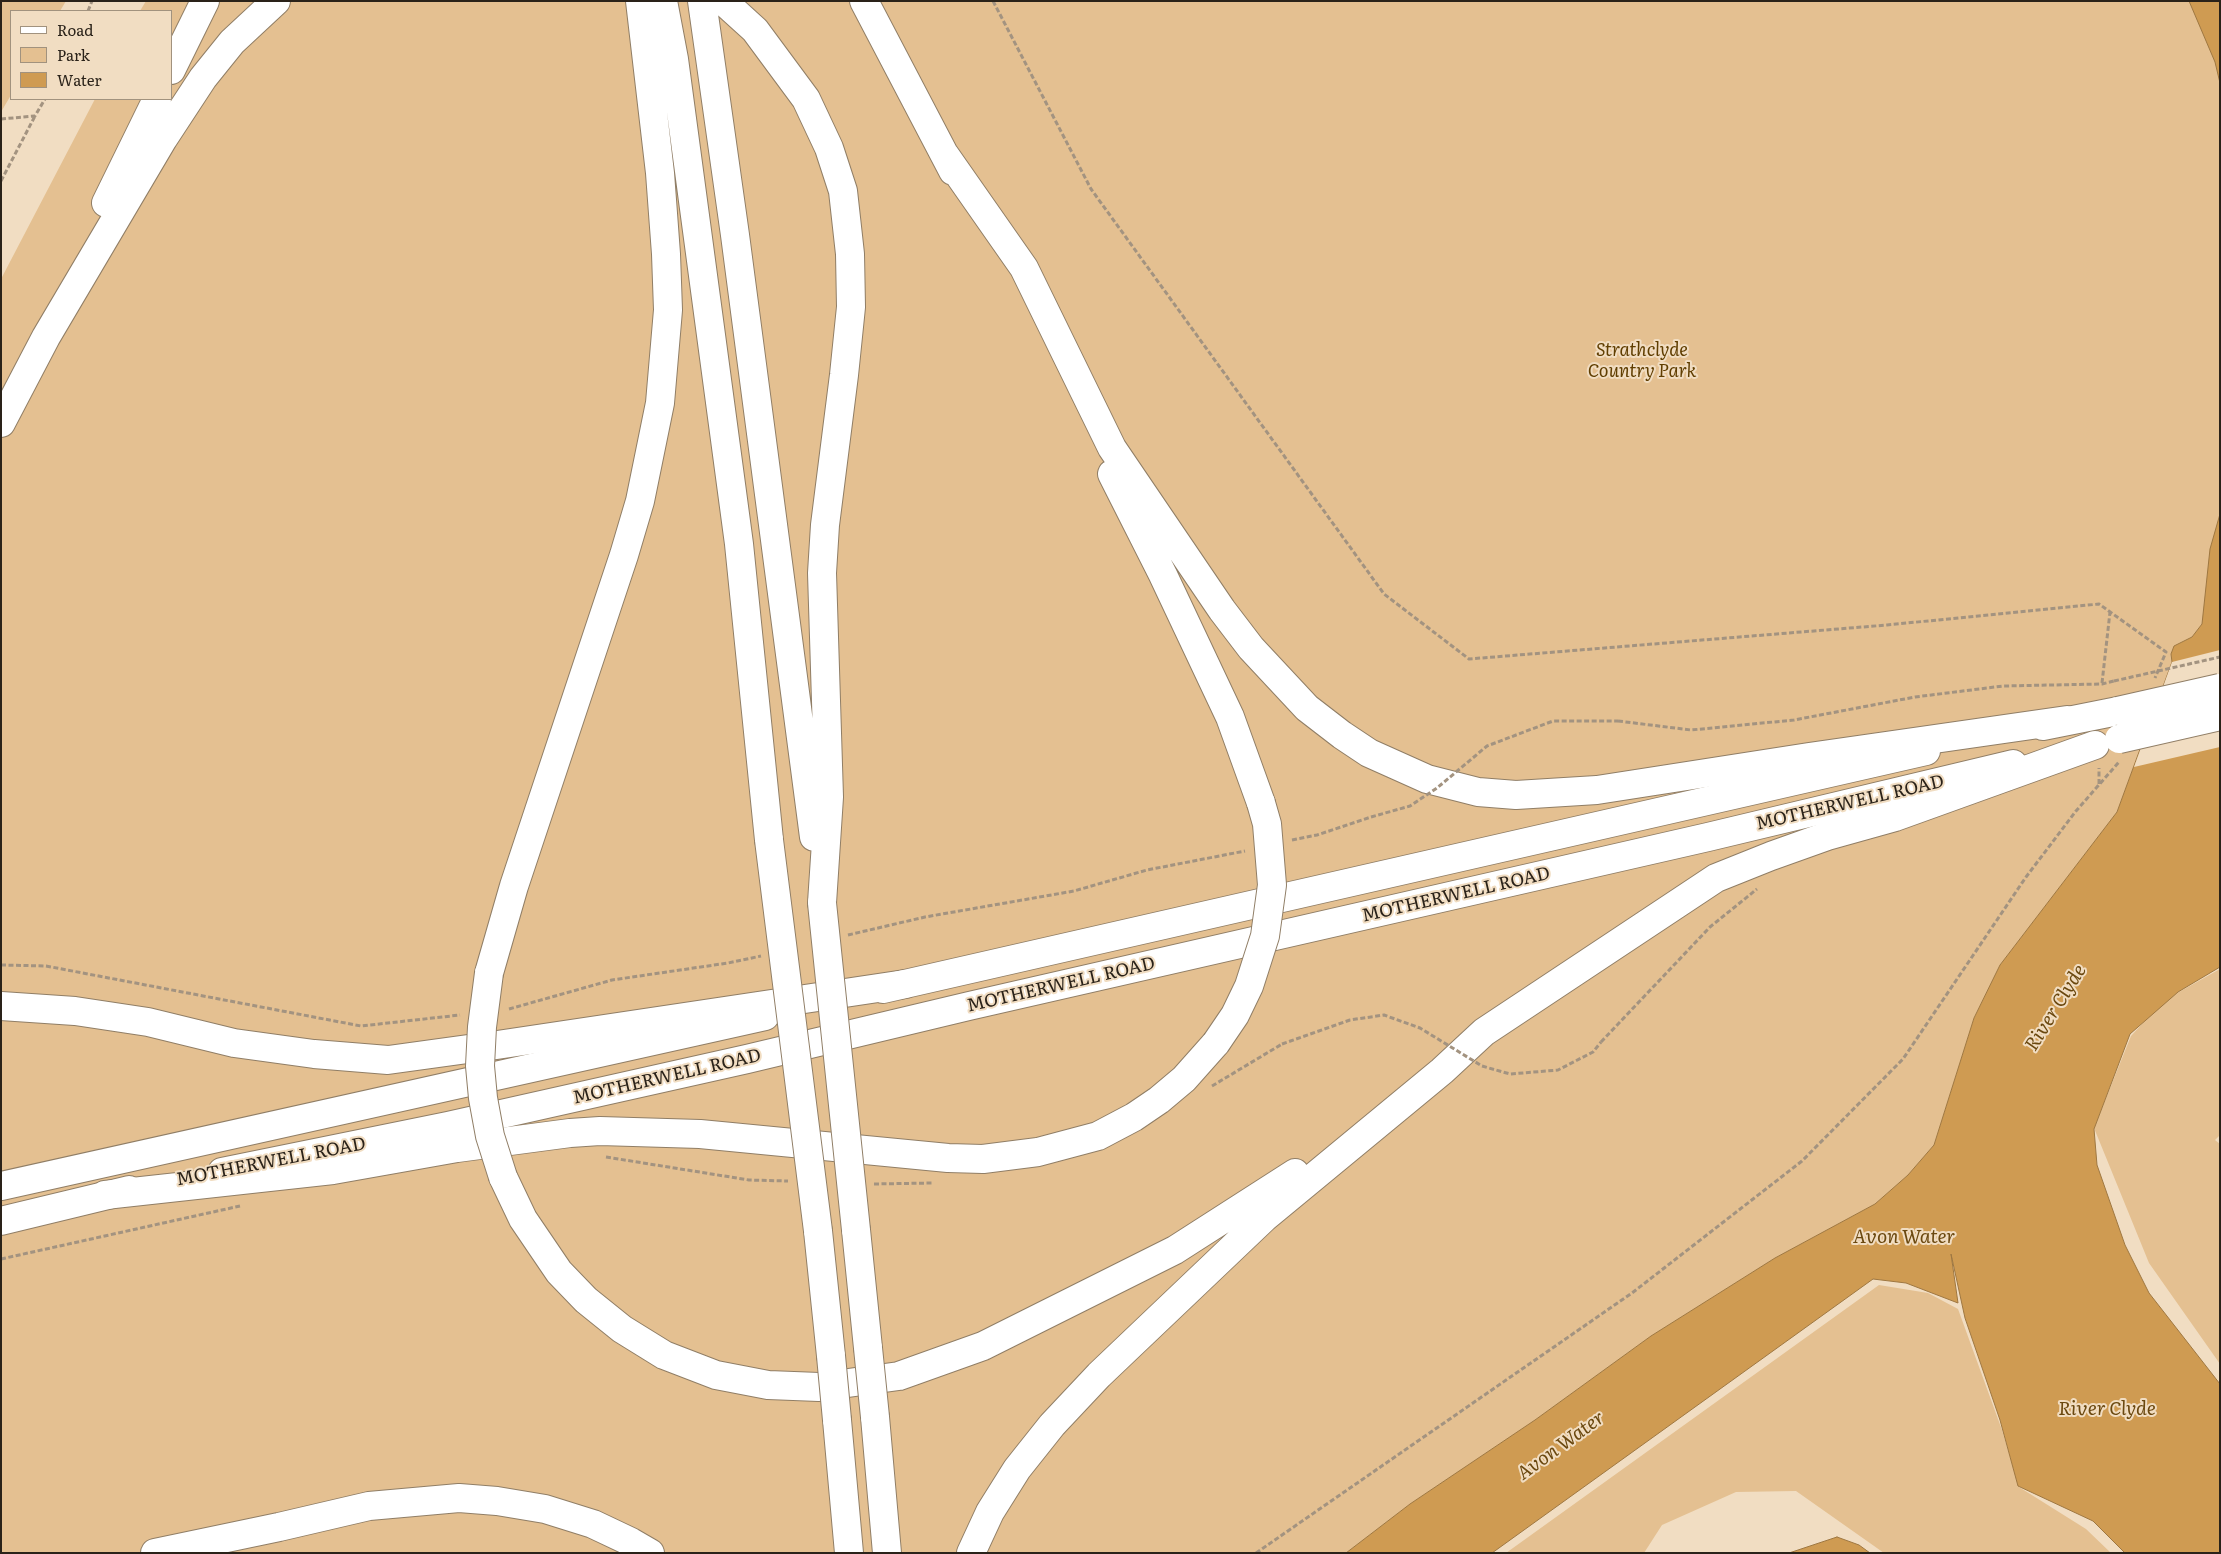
<!DOCTYPE html>
<html>
<head>
<meta charset="utf-8">
<style>
	body { margin:0 }
	#map { position:relative; width:2221px; height:1554px; overflow:hidden; background:#f1ddc2; font-family:Literata,serif }
	canvas { display:block }
	.frame { position:absolute; inset:0; border:2px solid #2a2219; pointer-events:none }
	.legend { position:absolute; left:10px; top:10px; width:162px; height:90px; box-sizing:border-box; background:#f1ddc2; border:1px solid #a1927e; margin:0; padding:6px 9px; list-style:none; font-size:15px; color:#2a2219 }
	.legend li { display:flex; align-items:center; gap:10px; height:25px }
	.legend b { width:25px; border:1px solid #a1927e }
</style>
</head>
<body>
<div id="map">
<canvas width="2221" height="1554"></canvas>
<div class="frame"></div>
<ul class="legend">
<li><b style="height:6px;background:#fff"></b>Road</li>
<li><b style="height:14px;background:#e4c091"></b>Park</li>
<li><b style="height:14px;background:#cf9b52"></b>Water</li>
</ul>
</div>
<script>
const g = document.querySelector('canvas').getContext('2d');
g.lineJoin = 'round';
function fillPath(path, color) {
  g.fillStyle = color;
  g.fill(path, 'evenodd');
}
function poly(rows) {
  const path = new Path2D();
  for (const r of rows) {
    path.moveTo(r[0], r[1]);
    for (let i = 2; i < r.length; i += 2) path.lineTo(r[i], r[i + 1]);
  }
  return path;
}
function stroke(path, color, width, dash) {
  g.strokeStyle = color;
  g.lineWidth = width;
  g.lineCap = dash ? 'butt' : 'round';
  g.setLineDash(dash || []);
  g.stroke(path);
}
function write(font, color, halo, rows, align = 'center') {
  g.font = font + ' Literata,serif';
  g.lineWidth = 4;
  g.setLineDash([]);
  g.textBaseline = 'middle';
  g.strokeStyle = halo;
  g.fillStyle = color;
  for (const [text, x, y, turn = 0] of rows) {
    g.save();
    g.translate(x, y);
    g.rotate((+turn || 0) * Math.PI / 180);
    g.textAlign = isNaN(turn) ? turn : align;
    if (halo) g.strokeText(text, 0, 0);
    g.fillText(text, 0, 0);
    g.restore();
  }
}
const green = poly([
	[1,1,66,1,60,11,11,11,11,95,1,112],
	[146,1,2220,1,2220,610,2202,624,2192,637,2174,646,2171,654,2172,662,2117,812,2000,965,1974,1018,1934,1145,1908,1175,1875,1204,1775,1258,1651,1336,1535,1420,1410,1504,1346,1553,1,1553,1,279,95,99,171,99,171,11,140,11],
	[2220,969,2220,1135,2215,1140,2220,1144,2220,1364,2149,1263,2094,1128,2131,1036,2163,1001],
	[1879,1285,1928,1293,1958,1309,2002,1430,2019,1487,2086,1529,2111,1553,1884,1553,1796,1491,1736,1492,1662,1525,1644,1553,1506,1553]
]);
const water = poly([
	[2189,1,2220,1,2220,83,2215,62,2189,1],
	[2220,514,2220,967,2178,992,2130,1034,2094,1129,2097,1165,2125,1245,2149,1293,2220,1384,2220,1553,2125,1553,2093,1521,2018,1486,2000,1420,1965,1318,1951,1254,1958,1303,1906,1283,1873,1279,1492,1553,1346,1553,1410,1504,1535,1420,1651,1336,1775,1258,1875,1204,1908,1175,1934,1145,1974,1018,2000,965,2117,812,2172,662,2171,654,2174,646,2192,637,2202,624,2210,549,2220,514],
	[1837,1537,1859,1545,1870,1553,1789,1553,1837,1537]
]);
const pier = poly([
	[2220,650,2220,747,2134,767,2172,662]
]);
const path = poly([
	[993,1,1091,189,1384,594,1469,659,1887,625,2099,604,2166,652,2155,678],
	[88,11,92,1],
	[1,119,35,116,45,99],
	[1,181,35,116],
	[2102,683,2110,612],
	[1618,721,1691,730,1794,720,1915,697,2003,686,2102,684,2114,681],
	[2099,784,2099,768],
	[1292,840,1317,835,1371,817],
	[848,935,925,917,1074,891,1147,870,1245,851],
	[1,965,46,966,361,1026,460,1015],
	[509,1009,612,980,728,963,761,956],
	[1601,1042,1710,927,1757,889],
	[1212,1086,1282,1044],
	[606,1157,749,1180,788,1181],
	[874,1184,933,1183],
	[1,1259,240,1206],
	[1256,1553,1632,1293,1802,1161,1903,1059,2026,877,2076,811,2119,762]
]);
const primary = poly([
	[2043,726,2118,711],
	[883,989,1926,751],
	[222,1172,448,1126,747,1059,969,1006,1708,837,2013,764],
	[1,1186,765,1016],
	[1,1221,129,1190]
]);
const motorway = poly([
	[663,1,674,59,739,544,769,840],
	[702,1,735,235,814,837],
	[723,1,755,30,806,99,829,148,843,191,850,254,851,307,844,375,825,525,822,573,829,797,822,903],
	[864,1,953,171],
	[171,70,205,1],
	[945,155,1024,268,1112,448,1222,610,1251,648,1307,708,1342,735,1369,753,1427,779,1478,792,1516,795,1597,790,1809,757,2067,720],
	[106,203,157,99],
	[1,423,46,337,163,139,203,78,232,42,276,1],
	[1112,474,1163,575,1230,717,1261,803],
	[489,973,514,886,624,555,640,501,660,403,668,310,666,254,660,173,640,1],
	[1,1006,75,1011,148,1022,234,1043,314,1054,388,1060,497,1045,905,984],
	[503,1177,523,1219,559,1272,586,1300,622,1329,664,1355,716,1375,768,1385,819,1387,899,1376,983,1346,1175,1250,1295,1173],
	[105,1195,333,1170,457,1148,570,1133,600,1131,700,1134,948,1158,983,1159,1038,1152,1098,1136,1134,1117,1159,1100,1184,1079,1216,1043],
	[856,1230,868,1348],
	[818,1231,831,1356],
	[875,1417,887,1553],
	[837,1420,849,1553],
	[155,1553,279,1527,369,1506,459,1498,497,1501,545,1509,593,1524,631,1542,650,1553],
	[971,1553,990,1512,1017,1469,1052,1425,1099,1375,1264,1218,1442,1071,1484,1032,1716,878,1771,856,1827,836,1895,817,2095,745]
]);
const pathBridge = poly([
	[2114,681,2220,657],
	[1371,817,1410,806,1437,788,1487,746,1553,721,1618,721],
	[1282,1044,1350,1020,1384,1015,1420,1028,1482,1066,1510,1074,1558,1070,1593,1052,1601,1042]
]);
const primaryBridge = poly([
	[2118,711,2220,688],
	[2119,739,2220,716]
]);
const motorwayBridge = poly([
	[769,840,818,1231],
	[822,903,856,1230],
	[489,973,482,1027,480,1066,483,1098,490,1136,503,1177],
	[1216,1043,1235,1015,1249,986,1265,936,1272,885,1267,824,1261,803],
	[868,1348,875,1417],
	[831,1356,837,1420]
]);
const parkNames = [
	["Strathclyde",1642,351],
	["Country Park",1642,372]
];
const streetNames = [
	["MOTHERWELL ROAD",1850,803,-13],
	["MOTHERWELL ROAD",1456,895,-13],
	["MOTHERWELL ROAD",1061,985,-13],
	["MOTHERWELL ROAD",667,1077,-13],
	["MOTHERWELL ROAD",271,1162,-11]
];
const waterNames = [
	["River Clyde",2056,1008,-58],
	["Avon Water",1904,1237],
	["River Clyde",2107,1409],
	["Avon Water",1561,1446,-36]
];
fillPath(green, '#e4c091');
fillPath(water, '#cf9b52');
stroke(water, '#9e7741', 1);
fillPath(pier, '#f1ddc2');
stroke(primary, '#907e66', 30);
stroke(motorway, '#907e66', 30);
stroke(path, '#a39380', 3, [5, 2.5]);
stroke(primary, '#fff', 28);
stroke(motorway, '#fff', 28);
stroke(primaryBridge, '#907e66', 30, []);
stroke(motorwayBridge, '#907e66', 30, []);
stroke(pathBridge, '#a39380', 3, [5, 2.5]);
stroke(primaryBridge, '#fff', 28);
stroke(motorwayBridge, '#fff', 28);
write('italic 18px', '#603e00', '#f1ddc2', parkNames);
write('18px', '#2a2219', '#f1ddc2', streetNames);
write('italic 19px', '#6b480f', '#f1ddc2', waterNames);
</script>
</body>
</html>
